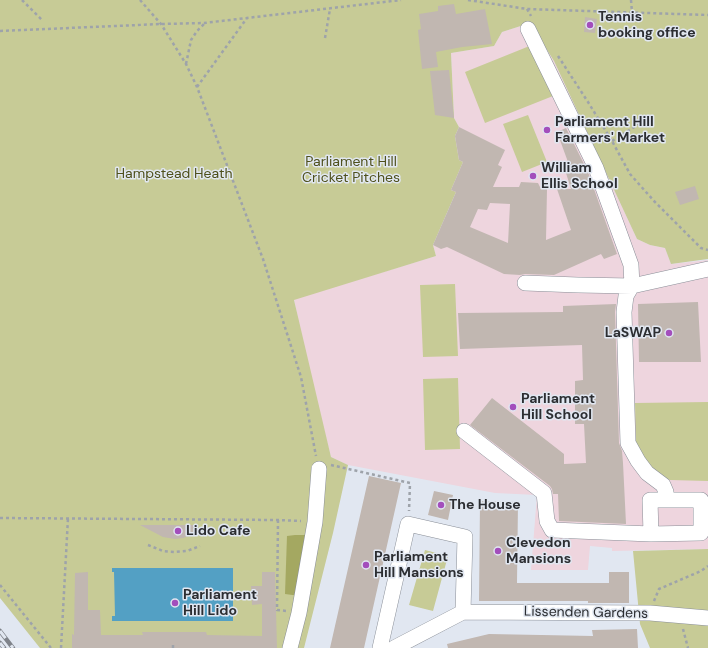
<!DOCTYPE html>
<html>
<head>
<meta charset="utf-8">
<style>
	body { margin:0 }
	canvas { display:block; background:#e1e7f1 }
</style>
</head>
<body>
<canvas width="708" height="648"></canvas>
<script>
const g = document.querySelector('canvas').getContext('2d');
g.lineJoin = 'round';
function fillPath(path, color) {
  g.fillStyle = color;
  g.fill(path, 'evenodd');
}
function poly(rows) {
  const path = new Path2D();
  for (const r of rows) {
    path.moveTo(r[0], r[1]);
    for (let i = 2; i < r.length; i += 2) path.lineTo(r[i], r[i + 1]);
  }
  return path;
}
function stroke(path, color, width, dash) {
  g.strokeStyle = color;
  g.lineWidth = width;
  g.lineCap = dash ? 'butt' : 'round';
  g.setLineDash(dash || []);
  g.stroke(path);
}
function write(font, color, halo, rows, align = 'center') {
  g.font = font + ' "DM Sans",sans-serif';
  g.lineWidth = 3;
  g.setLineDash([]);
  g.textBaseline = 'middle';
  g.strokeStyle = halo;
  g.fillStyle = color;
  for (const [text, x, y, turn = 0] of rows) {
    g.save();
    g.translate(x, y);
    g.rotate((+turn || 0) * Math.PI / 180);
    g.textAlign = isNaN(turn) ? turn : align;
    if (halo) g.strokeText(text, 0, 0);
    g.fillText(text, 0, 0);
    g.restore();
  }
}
const education = poly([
	[530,23,554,61,637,239,650,245,665,248,671,264,708,260,708,549,612,551,612,548,590,546,588,570,531,570,537,495,495,493,348,465,331,457,306,358,294,299,436,256,433,245,456,193,451,190,463,162,459,160,455,136,459,127,454,118,451,53,494,46,502,32]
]);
const green = poly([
	[0,0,708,0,708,259,671,264,665,248,650,245,637,239,554,61,530,23,502,32,494,46,451,53,454,118,459,127,455,136,459,160,463,162,451,190,456,192,433,245,436,256,294,300,331,457,348,465,333,533,304,648,40,648,0,598],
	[532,45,553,96,485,123,465,72],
	[528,115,547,162,522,172,503,124],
	[455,284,458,356,423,357,420,285],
	[458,378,460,449,425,450,423,379],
	[708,402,708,481,670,480,663,478,656,473,636,447,635,403],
	[708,549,708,648,650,648,640,624,633,551],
	[425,550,448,556,433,611,409,605]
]);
const forest = poly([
	[295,535,305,535,300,596,285,594,287,536]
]);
const water = poly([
	[112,568,233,568,233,621,112,621,112,616,115,616,114,572,112,572]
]);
const building = poly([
	[454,4,456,14,485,9,492,44,462,47,436,52,438,67,422,69,418,30,421,29,419,14,438,11,438,6],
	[585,17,597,19,595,33,584,32],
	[449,70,454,118,435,115,430,71],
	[459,127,505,150,498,165,502,167,493,187,519,187,521,182,538,183,541,189,547,189,546,240,571,230,557,189,571,189,566,173,569,173,566,163,568,162,557,132,566,128,588,172,617,254,604,259,601,254,554,275,525,274,520,275,504,274,447,247,441,249,433,245,456,192,451,190,463,162,459,160,455,136],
	[490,203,510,204,508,243,470,227,478,209,487,210],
	[695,186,699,199,680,205,675,192],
	[698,302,701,362,639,362,638,304],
	[616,304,615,312,619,443,622,451,623,463,626,524,559,521,558,494,553,494,552,489,550,486,470,425,492,398,564,454,564,464,586,463,584,424,575,424,575,381,583,380,582,345,460,349,458,313,563,312,563,306],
	[369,476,401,483,364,648,330,648],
	[434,491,453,495,448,520,428,515],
	[480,501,518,502,517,583,609,583,609,572,629,572,629,603,588,603,588,601,479,601],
	[140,525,196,525,192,535,183,538,175,539,163,537],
	[88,572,88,610,100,610,101,635,143,635,142,632,206,632,207,635,262,636,262,604,252,605,251,586,262,586,262,572,275,572,277,648,72,648,72,634,74,635,75,573],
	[637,629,638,648,448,648,447,644,489,634,593,636,592,630]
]);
const path = poly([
	[22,0,43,21],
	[140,0,161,24,186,64,197,87,263,259,301,377,316,456],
	[468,0,527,9,708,15],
	[631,0,632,12],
	[527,9,531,16],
	[0,31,161,24,204,23,401,0],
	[325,38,330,9],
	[558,56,588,102,612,141,630,174,654,201,701,248,708,250],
	[186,64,191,40,197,31,204,24],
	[197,87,247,18],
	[612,141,644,121],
	[331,465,410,483,409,511],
	[0,518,278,520,301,521],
	[278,520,277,610,287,611],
	[148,545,163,551,175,552,187,551,200,546],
	[0,585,51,648],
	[654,601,659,589,701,571,708,566],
	[683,629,688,648],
	[61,648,68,518],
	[173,648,173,644]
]);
const minor = poly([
	[525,283,578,285,632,286,631,265,596,168,528,29],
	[464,431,544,493,547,521,552,530,651,534,701,533,701,511,708,511],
	[701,511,701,500,666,500,666,492,663,485,647,473,638,461,628,443,624,312,626,296,632,286,708,269],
	[651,534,650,500,666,500],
	[290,648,299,613,315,522,319,469],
	[380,648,408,524,465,537,463,612],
	[394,648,463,612,650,613,708,618]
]);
const rail = poly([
	[0,631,13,648],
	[0,643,4,648]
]);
const markers = [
	[590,25,4,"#a34ebc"],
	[547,130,4,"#a34ebc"],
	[533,176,4,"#a34ebc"],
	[669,333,4,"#a34ebc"],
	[513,407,4,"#a34ebc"],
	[441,505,4,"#a34ebc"],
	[178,531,4,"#a34ebc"],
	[498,551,4,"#a34ebc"],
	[366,565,4,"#a34ebc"],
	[175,603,4,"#a34ebc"]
];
const poiNames = [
	["Tennis",598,17],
	["booking office",598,33],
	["Parliament Hill",555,122],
	["Farmers' Market",555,138],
	["William",541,168],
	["Ellis School",541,184],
	["LaSWAP",661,333,"right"],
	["Parliament",521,399],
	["Hill School",521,415],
	["The House",449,505],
	["Lido Cafe",186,531],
	["Clevedon",506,543],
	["Mansions",506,559],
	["Parliament",374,557],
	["Hill Mansions",374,573],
	["Parliament",183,595],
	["Hill Lido",183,611]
];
const parkNames = [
	["Parliament Hill",351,162],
	["Cricket Pitches",351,178],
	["Hampstead Heath",174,174]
];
const streetNames = [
	["Lissenden Gardens",586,613,1]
];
fillPath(education, '#eed5de');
fillPath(green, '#c7cb96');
fillPath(forest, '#a4a861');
fillPath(water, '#53a0c4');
fillPath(building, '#c1b7b1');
stroke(minor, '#8a8f98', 16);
stroke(path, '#9ea3aa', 2.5, [3, 3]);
stroke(minor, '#fff', 15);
stroke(rail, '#7f838a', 4.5);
stroke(rail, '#e1e7f1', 3, [9]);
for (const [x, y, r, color] of markers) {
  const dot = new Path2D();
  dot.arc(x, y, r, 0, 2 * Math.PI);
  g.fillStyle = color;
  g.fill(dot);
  stroke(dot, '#e1e7f1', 1.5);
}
write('bold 14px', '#2c2e32', '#e1e7f1', poiNames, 'left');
write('14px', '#4e501b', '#e1e7f1', parkNames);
write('14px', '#2c2e32', '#e1e7f1', streetNames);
</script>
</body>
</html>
